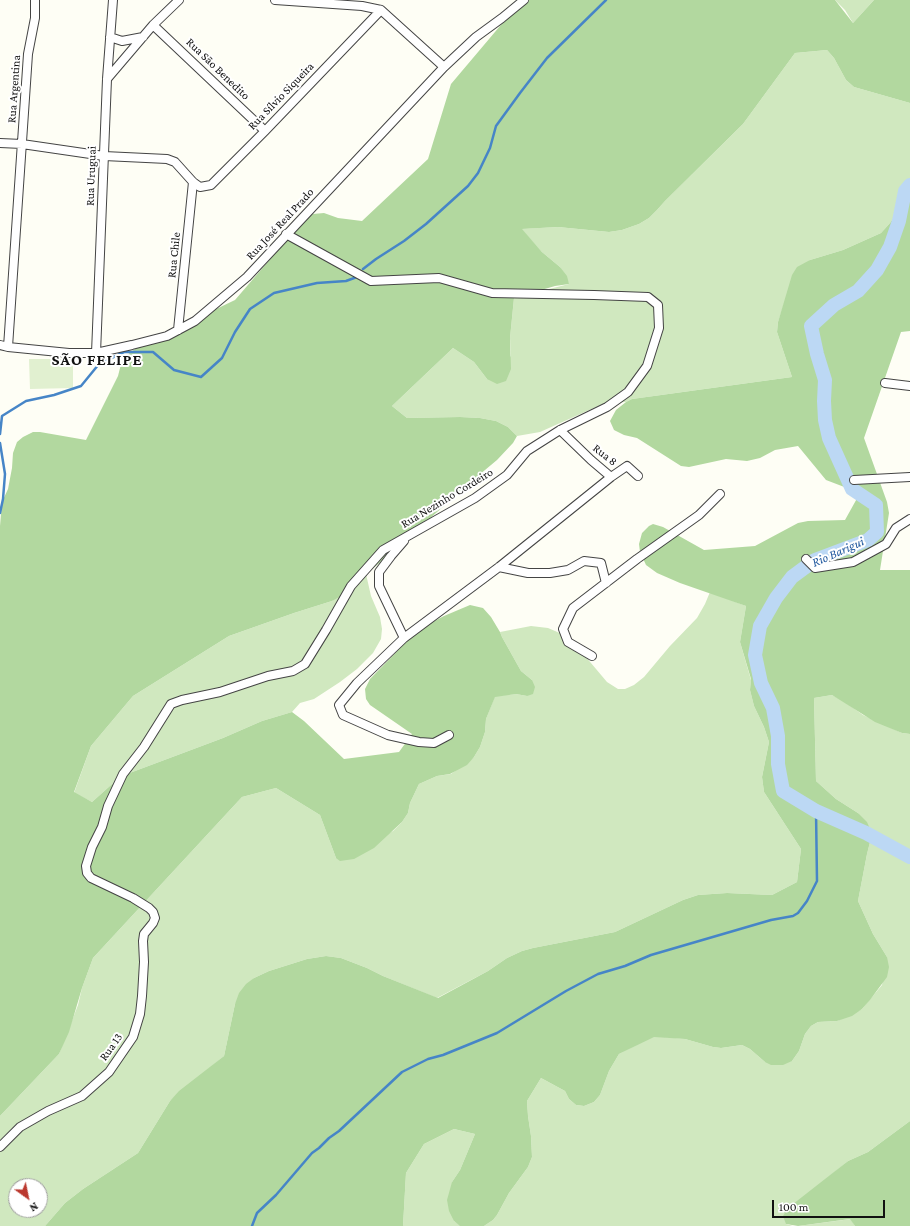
<!DOCTYPE html>
<html>
<head>
<meta charset="utf-8">
<style>
	body { margin:0 }
	#map { position:relative; width:910px; height:1226px; overflow:hidden; background:#fefef5; font-family:"Crimson Pro",serif }
	canvas { display:block }
	.north { position:absolute; left:8px; top:1178px; width:40px; height:40px; box-sizing:border-box; background:#fff; border:1px solid #a0a0a0; border-radius:50%; rotate:147deg; font-size:11px; font-weight:700; line-height:16px; text-align:center; color:#111 }
	.north::after { content:''; display:block; margin:auto; width:14px; height:18px; background:#bb382e; clip-path:polygon(50% 0,100% 100%,50% 72%,0 100%) }
	.scale { position:absolute; left:772px; top:1200px; width:113px; height:18px; box-sizing:border-box; border:2px solid #111; border-top:0; padding-left:5px; font-size:12px; line-height:14px; white-space:nowrap; color:#111; -webkit-text-stroke:3px #fff; paint-order:stroke }
</style>
</head>
<body>
<div id="map">
<canvas width="910" height="1226"></canvas>
<div class="north">N</div>
<div class="scale">100 m</div>
</div>
<script>
const g = document.querySelector('canvas').getContext('2d');
g.lineJoin = 'round';
function fillPath(path, color) {
  g.fillStyle = color;
  g.fill(path, 'evenodd');
}
function poly(rows) {
  const path = new Path2D();
  for (const r of rows) {
    path.moveTo(r[0], r[1]);
    for (let i = 2; i < r.length; i += 2) path.lineTo(r[i], r[i + 1]);
  }
  return path;
}
function stroke(path, color, width, dash) {
  g.strokeStyle = color;
  g.lineWidth = width;
  g.lineCap = dash ? 'butt' : 'round';
  g.setLineDash(dash || []);
  g.stroke(path);
}
function write(font, color, halo, rows, align = 'center') {
  g.font = font + ' "Crimson Pro",serif';
  g.lineWidth = 4;
  g.setLineDash([]);
  g.textBaseline = 'middle';
  g.strokeStyle = halo;
  g.fillStyle = color;
  for (const [text, x, y, turn = 0] of rows) {
    g.save();
    g.translate(x, y);
    g.rotate((+turn || 0) * Math.PI / 180);
    g.textAlign = isNaN(turn) ? turn : align;
    if (halo) g.strokeText(text, 0, 0);
    g.fillText(text, 0, 0);
    g.restore();
  }
}
const green = poly([
	[835,0,874,0,853,23,845,10],
	[827,50,834,58,846,80,854,87,910,103,910,193,890,223,881,233,843,250,810,260,784,304,778,322,777,332,792,377,632,399,626,402,605,403,540,432,517,436,508,427,496,421,480,418,460,417,407,418,392,406,453,348,474,362,487,379,511,356,510,338,514,298,569,284,560,267,542,252,521,229,558,227,609,232,622,230,639,224,649,218,657,210,665,201,743,124,795,53],
	[366,574,371,596,380,617,382,629,381,639,373,653,357,669,340,682,314,699,300,703,292,712,262,721,223,738,127,774,111,785,92,802,74,793,91,746,133,696,229,636,294,613,332,601],
	[710,592,746,606,740,642,751,680,750,690,754,706,764,727,769,742,762,777,764,792,801,849,797,882,772,895,727,893,698,895,683,900,615,932,533,948,522,951,507,958,488,971,437,998,383,976,367,968,341,958,326,956,307,959,269,971,254,978,235,1004,224,1056,170,1101,138,1153,83,1189,65,1203,45,1226,0,1226,0,1116,59,1054,78,1005,82,988,93,958,242,797,276,788,320,815,336,858,393,831,402,822,408,813,410,803,419,784,437,776,451,774,474,757,480,747,485,732,486,719,495,696,516,694,527,696,532,680,521,671,502,637,500,632,531,626,548,628,562,634,580,650,607,682,618,689,625,689,634,685,644,677,670,646,697,618,705,604],
	[16,1186,40,1186,40,1210,16,1210],
	[832,695,842,700,863,715,902,733,910,734,910,1121,868,1152,848,1161,825,1180,786,1224,793,1226,484,1226,493,1220,497,1215,509,1193,528,1167,532,1157,531,1136,528,1116,527,1101,541,1078,565,1091,569,1099,576,1105,584,1106,594,1102,600,1095,609,1071,619,1054,654,1036,685,1039,713,1047,721,1048,742,1045,750,1049,765,1062,792,1061,799,1051,805,1034,811,1026,818,1022,837,1021,862,1009,882,985,887,957,873,934,858,901,867,854,871,838,858,813,836,799,816,781,814,698],
	[454,1129,475,1134,460,1170,452,1182,454,1221,461,1226,403,1226,406,1173,424,1144],
	[851,1219,855,1226,798,1226]
]);
const forest = poly([
	[522,0,835,0,853,23,874,0,910,0,910,103,854,87,846,80,834,58,827,50,795,53,743,124,665,201,657,210,649,218,639,224,622,230,609,232,558,227,522,229,542,252,560,267,567,276,569,284,555,286,514,298,510,338,511,369,506,381,497,384,487,379,474,362,453,348,392,406,407,418,460,417,480,418,496,421,508,427,517,436,513,443,497,460,479,475,343,595,332,601,294,613,229,636,133,696,91,746,74,792,92,802,111,785,127,774,223,738,262,721,292,712,304,721,344,759,399,752,412,734,370,705,366,699,365,689,370,679,411,637,425,626,444,616,470,605,483,608,491,617,500,632,502,637,521,671,532,680,535,687,533,694,527,696,516,694,495,697,486,719,485,732,480,747,474,757,467,765,450,774,437,776,419,784,410,803,408,813,402,822,374,848,354,859,340,861,336,858,320,815,276,788,242,797,93,958,82,988,69,1032,59,1054,0,1116,0,526,2,502,8,489,12,468,13,453,17,442,23,437,33,432,40,432,86,440,118,376,121,364,127,355,139,346,235,300,303,221,313,214,324,213,338,218,362,221,428,159,451,84],
	[910,193,910,331,901,332,864,438,887,502,889,513,880,570,910,570,910,734,902,733,875,722,832,695,814,698,816,781,836,799,858,813,867,822,870,829,871,838,867,854,858,901,873,934,887,957,889,967,887,977,870,1000,862,1009,852,1016,837,1021,818,1022,811,1026,805,1034,799,1051,792,1061,783,1065,771,1065,765,1062,750,1049,742,1045,721,1048,713,1047,685,1039,654,1037,619,1054,609,1071,600,1095,594,1102,584,1106,576,1105,569,1099,565,1091,541,1078,527,1101,528,1116,531,1136,532,1157,528,1167,509,1193,497,1215,493,1220,484,1226,460,1226,454,1221,449,1211,447,1200,452,1182,460,1170,475,1134,454,1129,424,1144,406,1173,403,1226,45,1226,65,1203,83,1189,138,1153,170,1101,179,1091,224,1056,235,1004,239,993,246,984,254,978,269,971,307,959,326,956,341,958,367,968,383,976,438,998,488,971,507,958,522,951,533,948,615,932,683,900,698,895,727,893,772,895,797,882,801,849,764,792,762,777,769,742,764,727,754,706,750,690,751,679,740,642,746,606,680,583,657,573,646,565,640,552,639,544,642,533,649,526,653,524,663,527,704,550,755,546,798,523,808,521,845,520,860,493,826,480,798,446,775,450,760,458,747,461,726,459,689,467,681,466,637,438,624,435,614,430,610,421,616,410,626,402,632,399,792,377,777,332,778,322,792,275,797,267,810,260,843,250,881,233,890,223],
	[910,1121,910,1226,855,1226,850,1219,798,1226,786,1224,783,1216,788,1208,848,1161,868,1152]
]);
const pitch = poly([
	[29,359,73,359,73,388,30,389]
]);
const stream = poly([
	[363,269,376,259,404,241,426,224,468,186,478,173,490,148,496,126,520,93,547,58,606,0],
	[0,434,2,416,26,401,54,395,81,386,99,364,124,352,153,352,174,370,201,377,222,358,235,332,250,309,274,293,317,283,346,281,357,277],
	[0,443,5,474,3,499,0,513],
	[252,1226,257,1213,276,1195,312,1153,319,1148,329,1138,339,1131,402,1072,428,1059,443,1055,497,1033,566,991,598,974,625,966,651,955,771,920,793,916,798,913,807,901,817,881,816,811]
]);
const river = poly([
	[910,185,905,191,899,221,890,247,877,270,858,291,834,305,811,326,817,354,825,380,824,401,825,420,829,438,852,489,876,505,877,532,868,540,815,560,792,577,776,598,760,626,755,655,761,683,773,708,778,736,778,764,783,791,816,811,866,833,910,857]
]);
const minor = poly([
	[275,0,362,6,381,10,444,67],
	[153,25,265,131],
	[110,37,122,41,143,37],
	[107,79,153,25,179,0],
	[0,143,22,144,104,156,167,159,175,162,193,182,200,187,211,185,265,131,381,10],
	[178,330,193,182],
	[0,345,8,347,69,353,96,353,132,345,167,336,195,321,247,277,444,67,476,37,502,18,524,0],
	[8,347,28,54,35,18,35,0],
	[96,353,107,79,113,0],
	[885,383,910,386],
	[560,430,591,460,611,477],
	[854,480,910,477],
	[404,541,391,556,379,572,379,586,404,638],
	[806,559,815,568,853,562,886,544,896,528,910,519],
	[499,567,528,573,550,573,568,570,584,561,601,563,606,583],
	[592,656,568,642,563,629,573,608,637,559,699,515,720,494],
	[449,735,434,743,419,742,388,735,343,715,339,705,357,683,404,638,499,567,611,477,627,466,638,476],
	[0,1147,20,1127,48,1111,82,1096,109,1072,133,1037,140,1014,142,996,144,962,143,941,144,934,153,923,155,918,153,912,149,908,133,898,91,878,87,873,86,866,92,847,102,827,108,806,123,774,144,747,171,704,182,700,220,692,268,676,293,671,305,664,326,630,351,586,383,550,475,498,507,475,527,451,560,430,607,407,628,392,647,366,659,328,658,305,648,297,594,295,492,293,439,278,371,281,286,234]
]);
const streetNames = [
	["Rua São Benedito",218,69,44],
	["Rua Argentina",14,89,-86],
	["Rua Sílvio Siqueira",281,96,-46],
	["Rua Uruguai",91,176,-88],
	["Rua José Real Prado",280,224,-47],
	["Rua Chile",174,255,-84],
	["Rua 8",605,455,38],
	["Rua Nezinho Cordeiro",447,498,-31],
	["Rua 13",111,1047,-55]
];
const waterNames = [
	["Rio Barigui",838,552,-24]
];
const districtNames = [
	["SÃO FELIPE",97,360]
];
fillPath(green, '#d0e8bf');
fillPath(forest, '#b2d89f');
fillPath(pitch, '#e1f0d0');
stroke(stream, '#4685c7', 2.5);
stroke(river, '#bcd8f4', 14);
stroke(minor, '#444', 10);
stroke(minor, '#fff', 8);
write('12px', '#111', '#fff', streetNames);
write('italic 13px', '#1f579e', '#fff', waterNames);
g.letterSpacing = '1px';
write('bold 16px', '#111', '#fff', districtNames);
g.letterSpacing = '0px';
</script>
</body>
</html>
